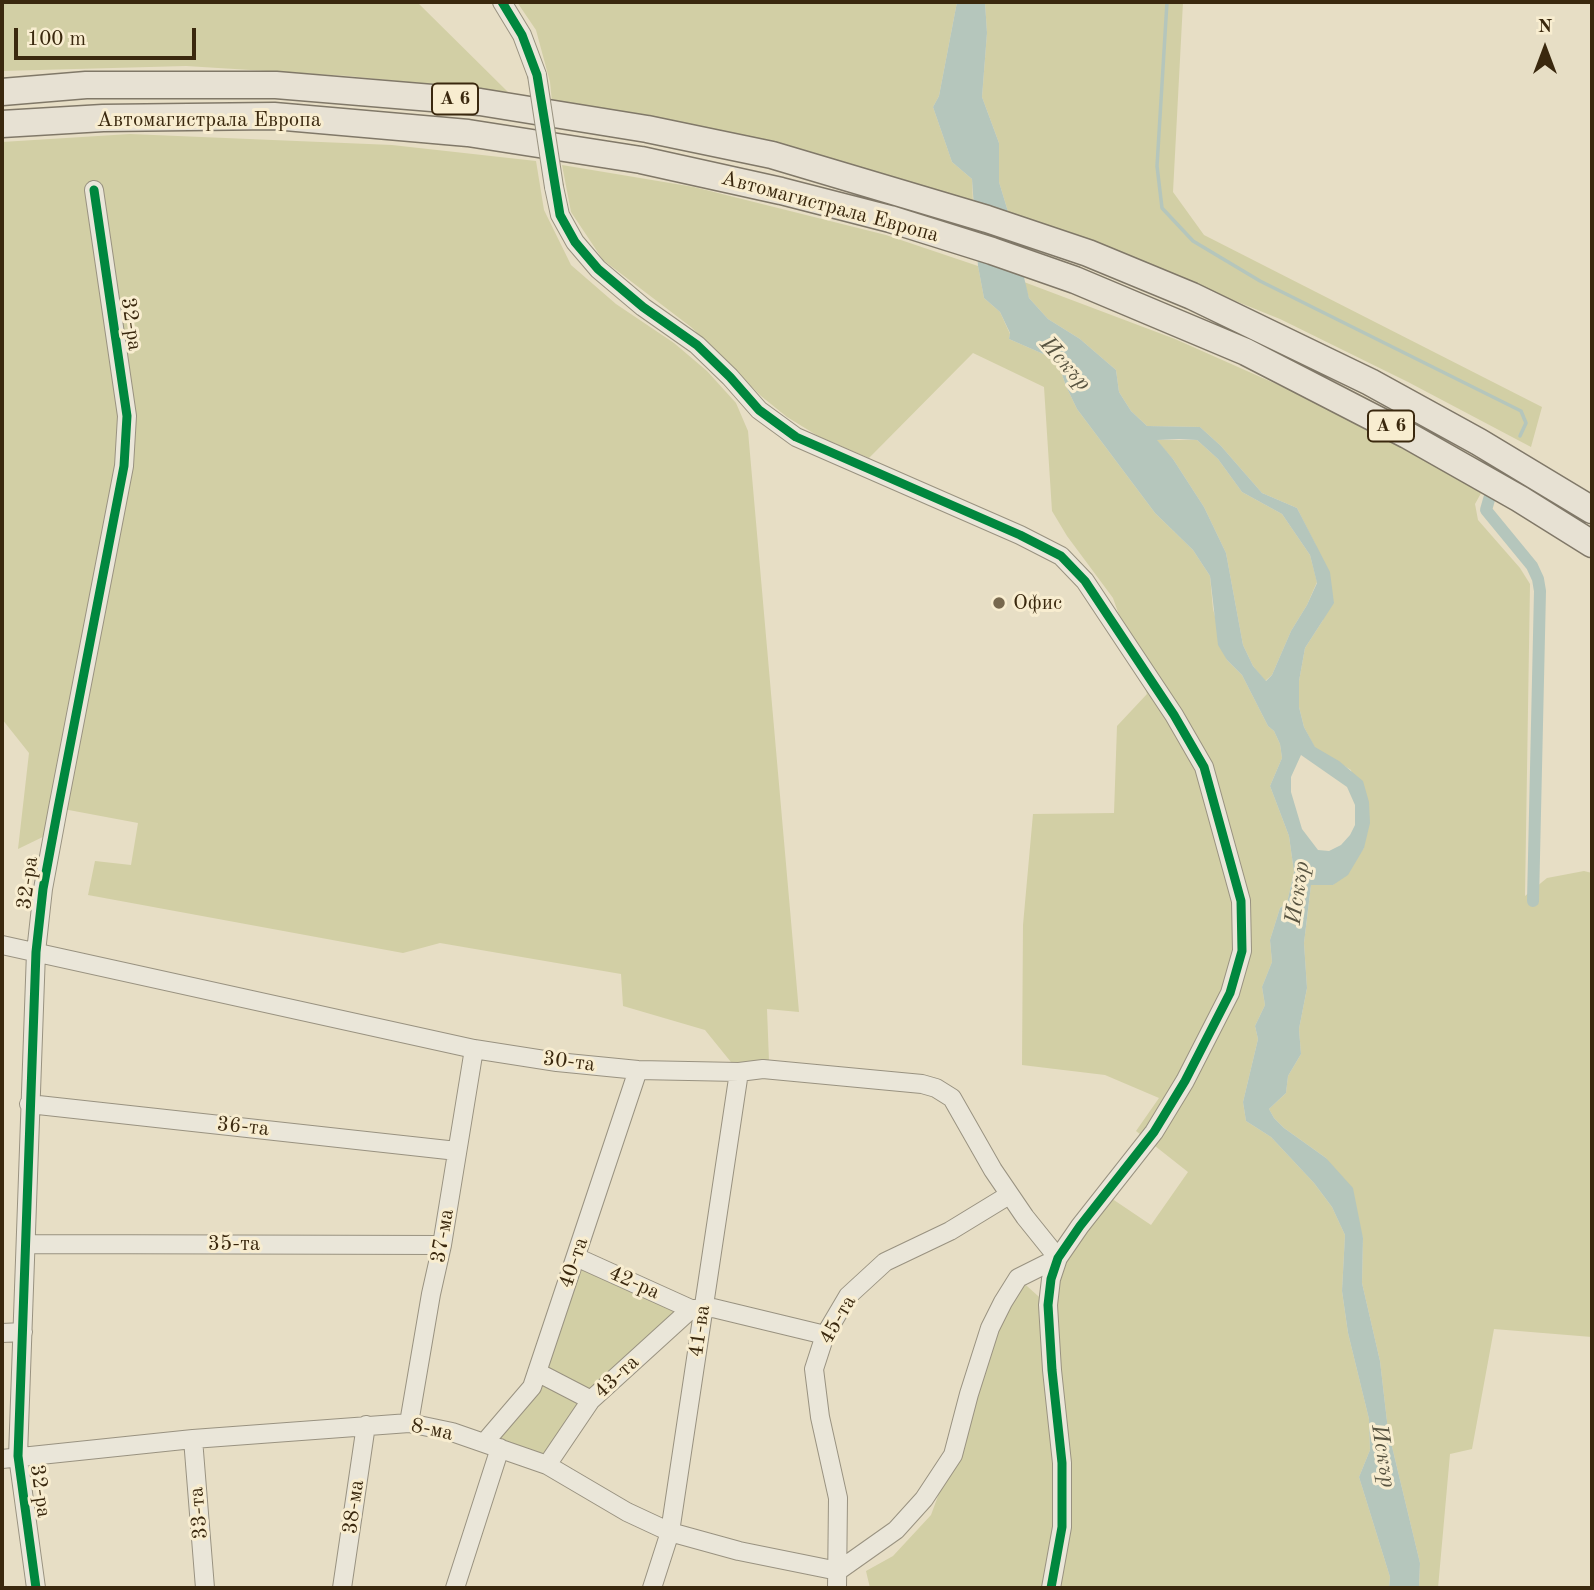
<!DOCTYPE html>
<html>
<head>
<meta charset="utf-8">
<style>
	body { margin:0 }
	#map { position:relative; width:1594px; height:1590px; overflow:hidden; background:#e7dec5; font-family:"Old Standard TT",serif }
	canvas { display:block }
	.frame { position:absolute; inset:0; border:4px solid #3a280e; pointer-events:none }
	.north { position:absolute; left:1510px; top:14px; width:70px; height:70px; -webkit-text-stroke:5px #f8edd0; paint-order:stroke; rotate:0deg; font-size:19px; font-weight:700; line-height:28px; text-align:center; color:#3a280e }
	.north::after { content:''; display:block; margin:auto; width:24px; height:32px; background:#3a280e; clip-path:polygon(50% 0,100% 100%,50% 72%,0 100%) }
	.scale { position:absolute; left:14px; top:28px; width:182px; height:32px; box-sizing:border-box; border:4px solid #3a280e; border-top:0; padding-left:9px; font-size:21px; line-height:24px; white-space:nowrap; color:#3a280e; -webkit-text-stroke:5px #f8edd0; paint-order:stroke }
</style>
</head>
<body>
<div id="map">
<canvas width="1594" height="1590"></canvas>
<div class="frame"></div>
<div class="north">N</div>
<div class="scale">100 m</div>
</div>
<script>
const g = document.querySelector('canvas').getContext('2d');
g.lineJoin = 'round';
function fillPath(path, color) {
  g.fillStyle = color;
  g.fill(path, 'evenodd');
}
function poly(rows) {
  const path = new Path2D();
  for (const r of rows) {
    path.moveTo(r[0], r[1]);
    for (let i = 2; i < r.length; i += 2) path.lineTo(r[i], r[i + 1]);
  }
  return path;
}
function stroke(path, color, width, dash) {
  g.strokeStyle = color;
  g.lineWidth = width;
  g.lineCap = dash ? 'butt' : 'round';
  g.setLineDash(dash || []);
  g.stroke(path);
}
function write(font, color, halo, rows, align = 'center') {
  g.font = font + ' "Old Standard TT",serif';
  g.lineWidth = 6;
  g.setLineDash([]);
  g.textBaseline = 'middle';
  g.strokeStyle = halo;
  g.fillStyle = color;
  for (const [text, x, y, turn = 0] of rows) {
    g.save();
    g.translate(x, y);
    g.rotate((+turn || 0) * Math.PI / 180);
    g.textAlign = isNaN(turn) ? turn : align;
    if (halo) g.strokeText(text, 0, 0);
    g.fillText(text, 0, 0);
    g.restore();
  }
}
const green = poly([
	[2,2,417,2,508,92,348,76,186,66,2,71],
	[517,2,957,2,939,96,933,107,952,162,972,179,973,204,552,102,550,82,536,30],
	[985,2,1183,2,1173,192,1204,235,1542,407,1531,447,1408,382,1280,319,1119,254,1009,215,999,182,999,143,982,97,987,33],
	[130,134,392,145,536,161,544,210,571,265,616,304,674,343,707,371,736,403,748,431,799,1012,767,1009,769,1061,739,1072,705,1030,623,1006,621,974,440,943,403,953,88,895,95,861,131,865,138,823,58,808,53,832,18,849,29,753,2,719,2,142],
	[562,165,694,187,886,235,978,266,984,298,1000,312,1010,334,1009,339,1057,360,1066,386,1077,409,1155,513,1193,550,1210,576,1213,609,1227,660,1242,675,1268,726,1274,731,1280,744,1282,758,1270,786,1289,836,1294,872,1287,903,1280,908,1270,940,1272,962,1262,987,1265,1005,1255,1026,1258,1039,1243,1102,1246,1121,1271,1137,1314,1183,1332,1207,1345,1235,1342,1291,1348,1333,1369,1419,1370,1450,1359,1477,1390,1577,1389,1588,870,1588,866,1571,893,1556,931,1515,953,1455,969,1394,1018,1278,1047,1304,1051,1279,1105,1194,1151,1225,1188,1172,1136,1131,1159,1098,1105,1075,1022,1065,1023,925,1033,814,1114,813,1117,726,1147,694,1113,598,1067,536,1052,511,1044,387,973,353,869,458,818,436,787,417,761,396,691,327,603,260,571,212],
	[1024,282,1175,339,1346,415,1485,486,1475,504,1478,520,1520,568,1530,584,1525,896,1547,878,1584,871,1592,873,1592,1337,1494,1329,1472,1449,1450,1454,1438,1588,1419,1588,1420,1563,1388,1430,1380,1361,1362,1283,1363,1238,1326,1158,1284,1128,1274,1118,1269,1109,1286,1093,1288,1076,1301,1054,1299,1029,1307,988,1304,943,1311,885,1333,885,1364,848,1351,770,1315,748,1304,727,1299,707,1299,681,1305,648,1323,620,1315,544,1297,508,1262,493,1221,446,1200,427,1147,426,1131,411,1119,392,1116,370,1080,339,1048,319,1029,298],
	[1156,440,1197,440,1218,459,1242,492,1282,514,1310,555,1317,582,1307,605,1291,631,1272,675,1265,681,1253,666,1243,645,1226,553,1204,507,1173,459],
	[576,1257,691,1309,591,1400,547,1465,484,1443,518,1404]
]);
const water = poly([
	[957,2,985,2,987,33,982,97,999,143,999,182,1009,215,1029,298,1048,319,1080,339,1116,370,1119,392,1131,411,1147,426,1200,427,1221,446,1262,493,1297,508,1330,572,1334,603,1305,648,1299,681,1299,707,1304,727,1315,747,1339,761,1363,781,1369,802,1370,823,1364,848,1348,875,1333,885,1311,885,1304,943,1307,988,1299,1029,1301,1054,1288,1076,1286,1093,1269,1109,1274,1118,1284,1128,1326,1158,1353,1188,1363,1238,1362,1283,1380,1361,1388,1430,1420,1563,1419,1588,1389,1588,1390,1577,1359,1477,1370,1450,1369,1419,1348,1333,1342,1291,1345,1235,1332,1207,1314,1183,1271,1137,1246,1121,1243,1102,1258,1039,1255,1026,1265,1005,1262,987,1272,962,1270,940,1280,908,1287,903,1294,872,1289,836,1270,786,1282,758,1280,744,1274,731,1268,726,1242,675,1227,660,1218,645,1210,576,1193,550,1155,513,1077,409,1066,386,1057,360,1009,339,1010,333,1000,312,984,298,978,266,972,179,952,162,933,107,939,96],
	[1179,439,1197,440,1218,459,1242,492,1282,514,1310,555,1317,583,1307,605,1291,631,1272,675,1266,681,1253,666,1243,645,1226,553,1204,507,1173,459,1157,440],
	[1301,755,1347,787,1355,805,1355,825,1350,835,1341,845,1329,851,1318,850,1302,829,1291,792,1291,777]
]);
const stream = poly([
	[1167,2,1157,166,1162,208,1193,241,1260,281,1521,411,1526,423,1520,436]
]);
const canal = poly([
	[1490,496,1486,510,1532,566,1538,579,1540,591,1533,901]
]);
const minor = poly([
	[502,2,522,35,537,75],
	[554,187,560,215,575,242,598,269,643,307,697,345,730,377,759,410,796,437,1020,535,1061,556,1085,581,1174,715,1204,767,1241,901,1242,951,1230,993,1185,1081,1154,1132,1080,1226,1058,1258,1051,1279,1048,1305,1052,1370,1062,1463,1062,1527,1051,1588],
	[2,945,474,1049,557,1062,638,1070,739,1072,763,1069,922,1084,936,1088,952,1098,993,1170,1025,1217,1058,1258],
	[29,1104,457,1151],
	[26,1244,442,1245],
	[576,1257,691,1309],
	[2,1333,23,1332],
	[537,1372,591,1400],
	[409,1423,431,1294,442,1245,474,1049],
	[193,1439,205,1588],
	[484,1443,532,1387,638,1070],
	[2,1459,193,1439,409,1423,452,1432,547,1465,627,1512,670,1532,739,1551,838,1571],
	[547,1465,591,1400,691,1309,713,1308,825,1335],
	[838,1571,896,1530,924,1499,953,1455,969,1394,990,1328,1003,1302,1018,1278,1058,1258],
	[36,1588,18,1456,36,952,43,889,58,808,124,466,127,416,94,190],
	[342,1588,366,1425],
	[455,1588,500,1448],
	[652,1588,670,1532,739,1072],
	[837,1588,838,1498,820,1417,814,1369,825,1335,848,1296,885,1262,950,1231,1009,1195]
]);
const highway = poly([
	[2,92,86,85,276,85,480,102,647,129,772,155,987,219,1088,253,1192,296,1370,382,1479,442,1592,510],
	[2,124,103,118,274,116,468,133,641,160,781,191,890,219,992,251,1075,280,1246,352,1407,435,1520,499,1592,544]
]);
const minorBridge = poly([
	[537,75,554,187]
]);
const cycleway = poly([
	[502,2,522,35,537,75,560,215,575,242,598,269,643,307,697,345,730,377,759,410,796,437,1020,535,1061,556,1085,581,1174,715,1204,767,1241,901,1242,951,1230,993,1185,1081,1154,1132,1080,1226,1058,1258,1051,1279,1048,1305,1052,1370,1062,1463,1062,1527,1051,1588],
	[36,1588,18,1456,36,952,43,889,58,808,124,466,127,416,94,190]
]);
const markers = [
	[999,603,7,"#77684e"]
];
const shields = [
	[455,99,46],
	[1391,426,46]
];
const shieldNames = [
	["A 6",455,99],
	["A 6",1391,426]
];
const streetNames = [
	["Автомагистрала Европа",209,120],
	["Автомагистрала Европа",830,207,15],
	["32-ра",131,324,82],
	["32-ра",28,883,-82],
	["30-та",569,1062,7],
	["36-та",243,1127,6],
	["37-ма",443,1236,-80],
	["35-та",234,1244],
	["40-та",574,1263,-71],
	["42-ра",634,1283,24],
	["45-та",838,1320,-60],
	["41-ва",700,1331,-82],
	["43-та",617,1377,-43],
	["8-ма",432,1430,12],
	["32-ра",40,1491,82],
	["38-ма",354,1507,-82],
	["33-та",199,1513,-95]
];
const poiNames = [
	["Офис",1013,603]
];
const waterNames = [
	["Искър",1065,364,48],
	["Искър",1298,893,-82],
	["Искър",1383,1456,81]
];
fillPath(green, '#d2cfa5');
fillPath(water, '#b5c6bc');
stroke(stream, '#b5c6bc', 3.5);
stroke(canal, '#b5c6bc', 12);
stroke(minor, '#999280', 20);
stroke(highway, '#807868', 29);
stroke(minor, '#eae6d9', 18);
stroke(highway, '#e7e1d3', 26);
stroke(minorBridge, '#999280', 20, []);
stroke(minorBridge, '#eae6d9', 18);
stroke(cycleway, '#00873e', 9);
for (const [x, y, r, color] of markers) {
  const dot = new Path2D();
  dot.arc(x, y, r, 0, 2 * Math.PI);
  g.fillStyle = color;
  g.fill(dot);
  stroke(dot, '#f8edd0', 2.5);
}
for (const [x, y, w] of shields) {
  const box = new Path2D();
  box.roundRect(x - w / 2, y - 15.5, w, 31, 5);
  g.fillStyle = '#f8edd0';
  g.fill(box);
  stroke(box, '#3a280e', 2);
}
write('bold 19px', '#3a280e', null, shieldNames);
write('21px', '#3a280e', '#f8edd0', streetNames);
write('21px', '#3a280e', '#f8edd0', poiNames, 'left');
write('italic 23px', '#585441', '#f8edd0', waterNames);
</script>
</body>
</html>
